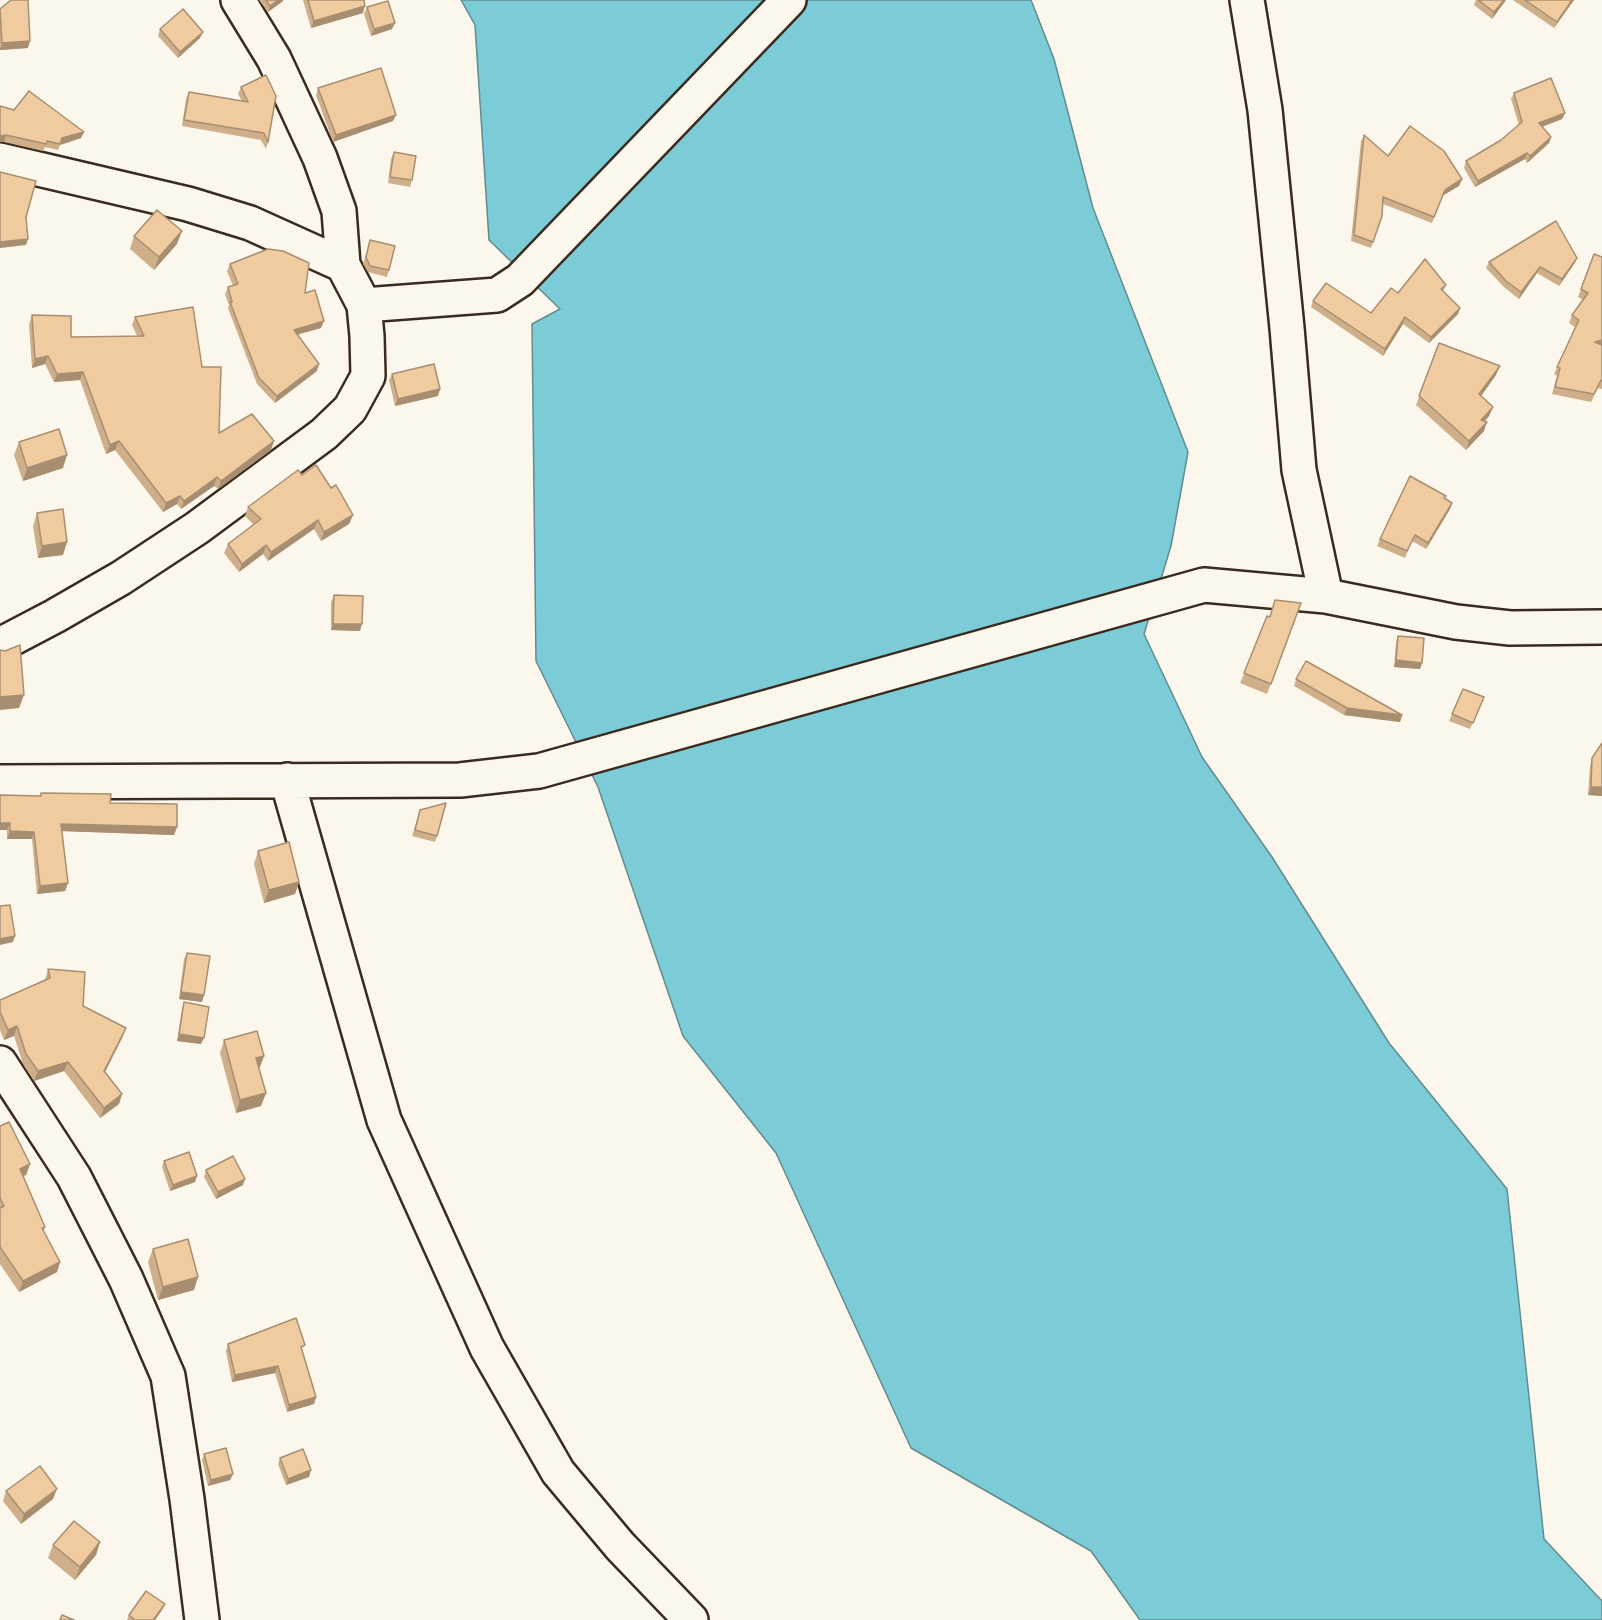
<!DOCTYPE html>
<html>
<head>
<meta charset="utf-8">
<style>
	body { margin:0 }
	canvas { display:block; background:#fbf7ec }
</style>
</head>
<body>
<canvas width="1602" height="1620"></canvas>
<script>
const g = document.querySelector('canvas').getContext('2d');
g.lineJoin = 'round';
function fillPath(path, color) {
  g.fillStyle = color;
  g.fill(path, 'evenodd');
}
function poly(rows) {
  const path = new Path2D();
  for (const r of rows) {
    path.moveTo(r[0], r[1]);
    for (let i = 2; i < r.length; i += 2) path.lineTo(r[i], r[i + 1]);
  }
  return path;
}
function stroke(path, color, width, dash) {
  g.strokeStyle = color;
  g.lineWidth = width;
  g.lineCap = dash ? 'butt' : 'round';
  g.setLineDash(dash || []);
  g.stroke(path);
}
const water = poly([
	[461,0,1031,0,1054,59,1093,208,1188,452,1171,546,1144,634,1202,757,1272,857,1389,1043,1507,1189,1544,1539,1602,1601,1602,1620,1140,1620,1091,1551,911,1448,776,1153,683,1036,598,787,536,661,532,324,560,309,489,240,475,25,461,0]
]);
const minor = poly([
	[1247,0,1265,110,1287,328,1299,470,1326,596],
	[0,160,188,204,250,223,343,265,339,211,320,158,274,59,238,0],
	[364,305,497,295,520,280,789,0],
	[0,645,55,616,121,578,197,528,324,434,350,409,368,376,367,336,364,305,343,265],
	[287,780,384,1120,487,1348,558,1472,620,1546,691,1620],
	[0,782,460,780,539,771,1204,585,1326,596,1456,622,1510,628,1602,627],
	[0,1063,74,1177,126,1279,168,1376,187,1499,202,1620]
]);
const wall = poly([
	[259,0,283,0,283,1,268,12],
	[303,0,364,0,363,13,311,28],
	[1476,0,1506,0,1492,19,1474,5],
	[1513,0,1574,0,1554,28],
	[367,7,392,29,371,36,364,14],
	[0,9,28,48,0,50],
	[160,29,200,38,178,58,158,36],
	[241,87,268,142,266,149,261,140,182,126,186,99,189,92,242,101,238,94],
	[318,88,393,121,333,142,316,95],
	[1514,93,1565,113,1562,119,1542,127,1551,137,1549,143,1527,163,1525,159,1475,187,1464,168,1466,161,1501,140,1519,125,1511,99],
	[0,106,84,132,81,138,60,145,58,150,45,147,43,151,4,142],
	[1364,135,1388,156,1462,179,1459,186,1442,196,1432,223,1383,204,1382,216,1371,248,1351,241,1361,141],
	[394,152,412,180,410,187,388,183,391,159],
	[134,236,177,244,154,270,130,249],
	[370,240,389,270,387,277,368,272,363,264],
	[1602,257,1602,389,1598,388,1591,402,1552,394,1557,376,1554,374,1575,327,1569,323,1572,315,1583,300,1578,297,1581,289],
	[1577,258,1574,264,1559,286,1537,273,1519,299,1504,287,1486,268,1489,262],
	[230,264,305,293,321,328,297,335,317,371,275,403,257,384,228,308,229,305,225,294,228,287,233,286,227,271],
	[1446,285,1443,292,1460,308,1458,314,1429,343,1403,324,1383,356,1311,307,1313,301,1371,313,1398,293],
	[32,315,71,337,137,336,132,325,135,317,202,367,219,433,271,450,218,489,214,486,181,509,177,504,163,512,115,450,106,454,80,380,54,382,45,364,32,368,29,324],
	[1439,343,1496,375,1481,396,1493,407,1489,416,1485,421,1484,431,1466,450,1416,405],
	[392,374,440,389,438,396,395,406,389,380],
	[19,442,63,468,23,481,14,455],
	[302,475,331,488,353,515,349,524,321,541,314,529,268,561,263,554,239,572,224,553,228,544,254,525,245,516,248,507],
	[1445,499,1450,509,1426,549,1412,541,1405,558,1377,546,1380,539],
	[37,513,63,555,38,558,33,526],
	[334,595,360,631,331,630,331,602],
	[1301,603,1267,694,1240,683,1269,617],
	[1398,636,1422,663,1420,669,1394,667,1396,643],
	[1296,679,1402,715,1400,722,1344,715,1294,686],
	[1484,697,1470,729,1449,721,1452,714],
	[1602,743,1602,796,1588,795,1590,766,1592,758],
	[41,793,110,803,177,827,174,835,62,831,68,883,65,891,37,894,32,839,7,839,7,830,0,830,40,796],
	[420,810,437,836,435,842,412,836],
	[258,851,299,882,295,894,264,903,254,864],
	[187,953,202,1002,179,999,184,959],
	[48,969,83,1006,126,1028,122,1038,105,1072,122,1094,119,1104,100,1118,64,1071,34,1081,23,1064,14,1036,4,1040,0,1030,0,1000,45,980],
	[184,1002,201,1044,177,1041,182,1009],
	[224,1040,264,1056,259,1069,266,1093,261,1106,236,1113,220,1053],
	[0,1126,30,1164,26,1175,23,1176,45,1227,44,1231,60,1262,57,1272,19,1292,0,1264],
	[164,1161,195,1182,170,1191,162,1167],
	[206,1170,243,1185,216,1199,204,1177],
	[153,1249,194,1290,158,1300,148,1262],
	[228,1344,303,1352,316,1397,314,1404,287,1412,275,1373,232,1382,226,1351],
	[204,1454,233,1474,230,1480,208,1486,202,1460],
	[280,1458,309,1477,286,1485,278,1464],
	[6,1491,53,1499,21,1524,3,1501],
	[100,1542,96,1555,75,1580,48,1558,53,1545],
	[165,1604,162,1610,155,1620,127,1620,129,1615]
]);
const shadedWall = poly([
	[278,0,283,0,283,1,268,12,270,6],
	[1504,0,1506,0,1492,19,1494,12],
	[1572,0,1574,0,1554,28,1557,22],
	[365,6,363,13,311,28,314,21],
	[395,23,392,29,371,36,374,29],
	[203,32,200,38,178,58,180,52],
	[30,41,28,48,0,50,2,43],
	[1565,113,1562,119,1536,129,1539,123],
	[396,115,393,121,333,142,336,135],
	[84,132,81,138,60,145,62,138],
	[6,135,4,142,0,142,0,136],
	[1551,137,1549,143,1527,163,1530,156],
	[1527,153,1525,159,1475,187,1478,181],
	[1462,179,1459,186,1442,196,1432,223,1445,190],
	[182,231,177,244,154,270,159,257],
	[28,239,26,245,0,248,0,242],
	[1577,258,1574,264,1559,286,1562,279],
	[1540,267,1537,273,1519,299,1521,292],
	[1460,308,1458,314,1429,343,1431,337],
	[1405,317,1403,324,1383,356,1385,349],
	[324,321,321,328,291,336,294,330],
	[1602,340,1602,347,1595,342],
	[48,356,45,364,32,368,35,359],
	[319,364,317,371,275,403,277,396],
	[1500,366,1496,375,1476,403,1479,394],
	[83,372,80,380,54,382,57,374],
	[440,389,438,396,395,406,398,399],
	[1493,407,1489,416,1478,429,1481,420],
	[1487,422,1484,431,1466,450,1469,441],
	[119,441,115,450,106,454,110,445],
	[274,441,271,450,218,489,221,481],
	[67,455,63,468,23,481,27,468],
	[217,477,214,486,181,509,184,501],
	[180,496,177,504,163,512,166,503],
	[1452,503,1450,509,1426,549,1428,543],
	[353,515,349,524,321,541,324,532],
	[318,520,314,529,268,561,271,552],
	[67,542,63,555,38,558,42,546],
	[266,545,263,554,239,572,242,564],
	[333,624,362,624,360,631,331,630],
	[1396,660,1422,663,1420,669,1394,667],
	[24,695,19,708,0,710,0,697],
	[1347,708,1402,715,1400,722,1344,715],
	[1591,787,1602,787,1602,796,1588,795],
	[0,823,10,823,7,830,0,830],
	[61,824,177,827,174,835,58,831],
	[10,831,34,832,32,839,7,839],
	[299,882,295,894,264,903,269,890],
	[68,883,65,891,37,894,40,886],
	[15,936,13,942,0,945,0,939],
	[181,992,204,995,202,1002,179,999],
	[17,1026,14,1036,4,1040,8,1030],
	[126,1028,122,1038,101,1080,104,1071],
	[179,1034,204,1038,201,1044,177,1041],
	[264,1056,259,1069,256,1058],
	[68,1062,64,1071,34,1081,38,1071],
	[266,1093,261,1106,236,1113,240,1100],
	[122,1094,119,1104,100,1118,104,1108],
	[30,1164,26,1175,16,1179,20,1169],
	[197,1176,195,1182,170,1191,173,1185],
	[245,1179,243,1185,216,1199,218,1192],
	[60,1262,57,1272,19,1292,23,1281],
	[198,1277,194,1290,158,1300,163,1287],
	[278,1366,275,1373,232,1382,235,1375],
	[316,1397,314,1404,287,1412,289,1405],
	[311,1470,309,1477,286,1485,288,1479],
	[233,1474,230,1480,208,1486,211,1480],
	[57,1489,53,1499,21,1524,24,1514],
	[100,1542,96,1555,75,1580,80,1567],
	[165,1604,162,1610,155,1620,153,1620]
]);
const building = poly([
	[11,0,28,0,30,41,2,43,0,9,11,0],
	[266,0,278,0,270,6,266,0],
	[308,0,364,0,365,6,314,21,308,0],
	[1478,0,1504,0,1494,12,1478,0],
	[1525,0,1572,0,1557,22,1525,0],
	[388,1,395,23,374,29,367,7,388,1],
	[183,9,203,32,180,52,160,29,183,9],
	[381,68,396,115,336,135,318,88,381,68],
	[266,75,276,96,268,142,264,133,184,120,189,92,248,102,241,87,266,75],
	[1551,78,1565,113,1539,123,1551,137,1530,156,1527,153,1478,181,1466,161,1501,140,1522,122,1514,93,1551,78],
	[29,91,84,132,62,138,60,144,47,141,46,144,6,135,0,136,0,106,14,110,29,91],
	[1410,126,1444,151,1462,179,1445,190,1434,217,1383,197,1382,216,1373,242,1354,235,1364,135,1388,156,1410,126],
	[394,152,416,156,412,180,390,177,394,152],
	[0,172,36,181,26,217,28,239,0,242,0,172],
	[157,210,182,231,159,257,134,236,157,210],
	[1556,221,1577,258,1562,279,1540,267,1521,292,1506,281,1489,262,1556,221],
	[370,240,395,246,389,270,370,266,366,257,370,240],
	[268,249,283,251,309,263,305,293,315,290,324,321,294,330,319,364,277,396,259,378,230,302,232,302,228,287,238,284,230,264,268,249],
	[1594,254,1602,257,1602,340,1595,342,1602,345,1602,381,1601,380,1594,394,1555,387,1560,368,1557,367,1579,320,1572,315,1588,293,1581,289,1594,254],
	[1425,259,1446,285,1441,289,1460,308,1431,337,1405,317,1385,349,1313,301,1326,283,1371,313,1391,288,1398,293,1425,259],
	[193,307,202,367,221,367,219,433,252,414,274,441,221,481,217,477,184,501,180,496,166,503,119,441,110,445,83,372,57,374,48,356,35,359,32,315,71,316,71,337,144,336,135,317,193,307],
	[1439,343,1500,366,1479,394,1493,407,1481,420,1487,422,1469,441,1419,396,1439,343],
	[434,364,440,389,398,399,392,374,434,364],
	[59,429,67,455,27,468,19,442,59,429],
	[316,465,331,488,336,485,353,515,324,532,318,520,271,552,266,545,242,564,228,544,261,519,248,507,298,470,302,475,316,465],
	[1410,476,1446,496,1444,498,1452,503,1428,543,1415,535,1407,551,1380,539,1410,476],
	[63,509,67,542,42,546,37,513,63,509],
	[334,595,363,596,362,624,333,624,334,595],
	[1275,600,1301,603,1271,684,1244,673,1267,616,1270,617,1275,600],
	[1398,636,1424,638,1422,663,1396,660,1398,636],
	[20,645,24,695,0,697,0,650,5,651,20,645],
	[1306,661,1402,715,1347,708,1296,679,1306,661],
	[1463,689,1484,697,1473,723,1452,714,1463,689],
	[1602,743,1602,787,1591,787,1592,758,1602,743],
	[41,793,111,794,110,803,177,804,177,827,61,824,68,883,40,886,34,832,10,831,10,823,0,823,0,795,41,796,41,793],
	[446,803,437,836,415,830,420,810,446,803],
	[289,842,299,882,269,890,258,851,289,842],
	[10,905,15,936,0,939,0,906,10,905],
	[187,953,210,956,204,995,181,992,187,953],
	[48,969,85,972,83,1006,126,1028,104,1071,122,1094,104,1108,68,1062,38,1071,26,1054,17,1026,8,1030,0,1012,0,1000,50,978,48,969],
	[184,1002,209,1007,204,1038,179,1034,184,1002],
	[257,1031,264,1056,256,1058,266,1093,240,1100,224,1040,257,1031],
	[9,1122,30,1164,20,1169,45,1227,42,1228,60,1262,23,1281,0,1247,0,1208,4,1206,0,1198,0,1126,9,1122],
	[189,1152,197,1176,173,1185,164,1161,189,1152],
	[233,1156,245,1179,218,1192,206,1170,233,1156],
	[188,1239,198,1277,163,1287,153,1249,188,1239],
	[296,1318,305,1345,301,1347,316,1397,289,1405,278,1366,235,1375,228,1344,296,1318],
	[226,1448,233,1474,211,1480,204,1454,226,1448],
	[303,1449,311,1470,288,1479,280,1458,303,1449],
	[40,1466,57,1489,24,1514,6,1491,40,1466],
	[74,1521,100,1542,80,1567,53,1545,74,1521],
	[146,1591,165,1604,153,1620,135,1620,129,1615,146,1591],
	[62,1615,74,1620,60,1620,62,1615]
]);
fillPath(water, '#7cccd8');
stroke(water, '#628b8e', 1.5);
stroke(minor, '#3b2a1e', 38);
stroke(minor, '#fbf7ec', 33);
fillPath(wall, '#ceaf8a');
fillPath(shadedWall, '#a88e70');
fillPath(building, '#f0cba0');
stroke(building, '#a88e70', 1.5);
</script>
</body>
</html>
